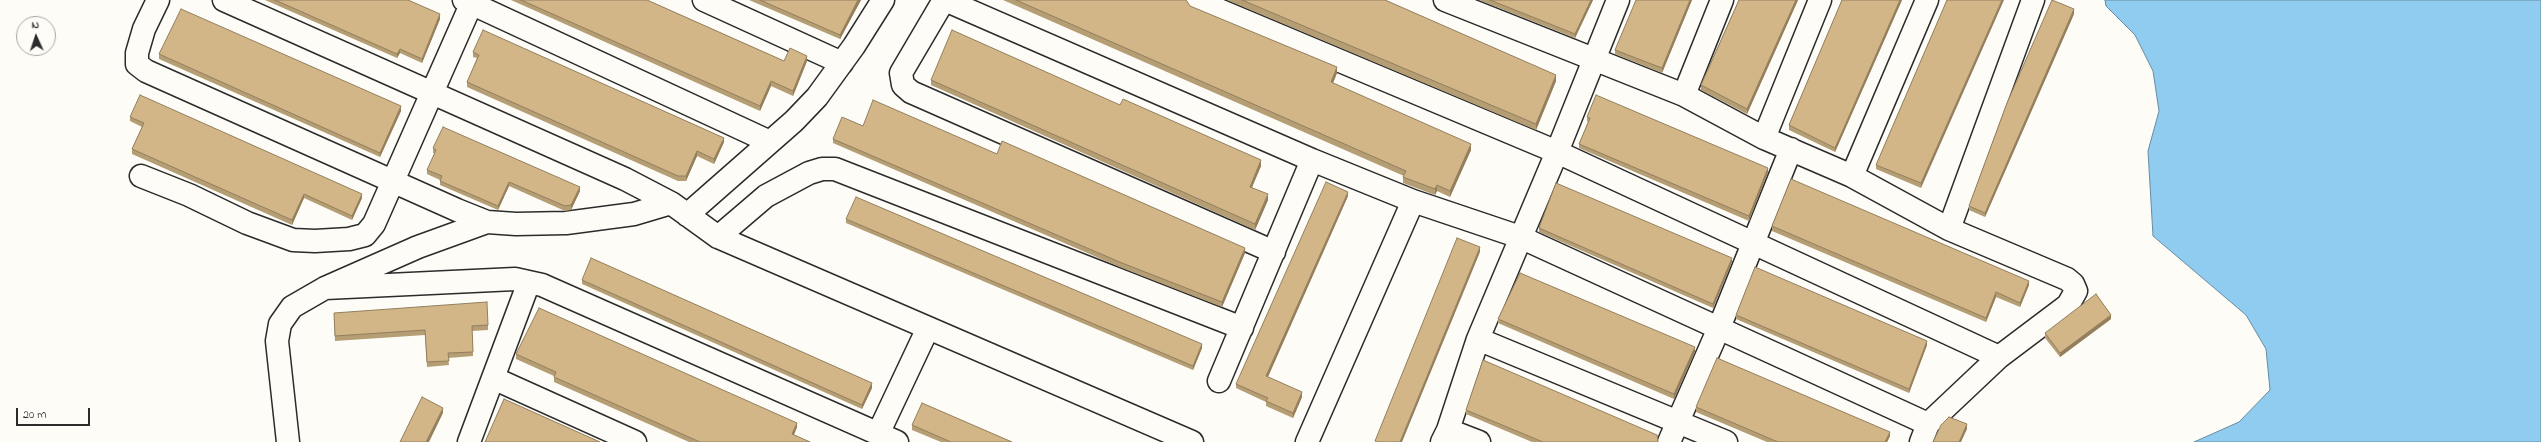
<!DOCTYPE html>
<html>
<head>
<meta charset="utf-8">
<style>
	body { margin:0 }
	#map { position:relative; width:2541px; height:442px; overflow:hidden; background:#fdfcf7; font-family:"Indie Flower",sans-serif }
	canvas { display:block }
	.north { position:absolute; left:16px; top:16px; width:40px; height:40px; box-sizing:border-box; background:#fdfcf7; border:1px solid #a9a8a5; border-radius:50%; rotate:357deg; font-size:11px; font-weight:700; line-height:16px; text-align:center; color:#2b2b2b }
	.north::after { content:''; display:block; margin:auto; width:14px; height:18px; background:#2b2b2b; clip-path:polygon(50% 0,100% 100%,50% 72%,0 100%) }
	.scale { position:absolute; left:16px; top:408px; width:74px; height:18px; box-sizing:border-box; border:2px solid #2b2b2b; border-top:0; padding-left:5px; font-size:12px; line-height:14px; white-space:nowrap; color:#2b2b2b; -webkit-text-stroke:3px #fdfcf7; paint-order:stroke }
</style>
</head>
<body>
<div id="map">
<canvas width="2541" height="442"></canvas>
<div class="north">N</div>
<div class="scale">20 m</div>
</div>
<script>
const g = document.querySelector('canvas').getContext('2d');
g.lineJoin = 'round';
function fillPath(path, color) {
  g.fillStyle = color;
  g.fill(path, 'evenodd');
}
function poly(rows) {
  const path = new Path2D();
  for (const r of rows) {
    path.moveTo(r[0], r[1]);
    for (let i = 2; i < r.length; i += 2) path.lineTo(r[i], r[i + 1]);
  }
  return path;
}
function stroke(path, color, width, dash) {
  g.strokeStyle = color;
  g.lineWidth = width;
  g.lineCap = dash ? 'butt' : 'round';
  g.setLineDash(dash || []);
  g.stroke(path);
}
const water = poly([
	[2105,0,2541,0,2541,442,2194,442,2239,422,2270,390,2266,349,2246,315,2153,236,2148,151,2159,111,2153,71,2135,35,2106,6,2105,0]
]);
const minor = poly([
	[158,0,144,29,137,53,137,64,146,71,457,210,487,222,516,224,566,223,634,214,671,203],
	[224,0,625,179,671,203,718,237,1192,442],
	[464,0,770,142],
	[704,0,842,63],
	[944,0,901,73,903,85,911,92,1274,252],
	[945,0,1312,160,1413,201,1520,237,1928,424],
	[1195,0,1557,152,1999,357],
	[1445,0,1684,95,1764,138,1852,176,1949,229,2067,279,2073,284,2076,291,2068,305,1999,357,1928,424,1921,442],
	[1684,95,1722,0],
	[1764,138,1820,0],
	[141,176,189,195,247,223,293,240,315,241,349,239,365,235,374,224,473,0],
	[1852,176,1927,0],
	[687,215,794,121,817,97,854,46,883,0],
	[1949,229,2033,0],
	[718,237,766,196,809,173,822,169,835,169,1242,328],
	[325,288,515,279,542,285,897,442],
	[1478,339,1726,442],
	[493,378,635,442],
	[1219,381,1312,160],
	[1448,430,1479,442],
	[878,434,928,328],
	[288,442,277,341,280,324,292,307,325,288,418,247,487,222],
	[469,442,529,282],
	[1307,442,1413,201],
	[1442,442,1448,430,1478,339,1557,152,1618,0],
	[1669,442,1719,328,1791,149]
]);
const wall = poly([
	[265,0,408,0,440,19,422,63,400,53,397,58],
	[511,0,647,0,784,61,807,61,793,96,771,86,760,111],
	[749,0,861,0,840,39],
	[1003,0,1186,0,1190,6,1337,73,1333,83,1471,150,1450,197,1437,191,1435,195,1403,183,1403,177,1404,176],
	[1227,0,1385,0,1556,81,1536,130],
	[1479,0,1593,0,1575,38],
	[1692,0,1662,73,1615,54,1615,50],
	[1739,0,1798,0,1747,114,1701,90,1701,85],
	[1842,0,1902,0,1835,152,1789,130,1789,125],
	[1947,0,1921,188,1876,169,1876,165],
	[2074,14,1985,217,1969,210,1969,206],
	[473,52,724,142,714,164,697,156,686,181,678,181,467,87,467,82,477,58,473,57],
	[159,54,401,111,380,157,159,59],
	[931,80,1120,105,1261,166,1252,187,1268,200,1255,230,931,85],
	[130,117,362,198,352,220,304,198,292,225,132,154,132,149,142,127,130,121],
	[1587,117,1768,172,1749,221,1579,148,1579,144,1588,122,1587,121],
	[863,126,997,154,1245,253,1222,307,1122,268,833,143,833,139],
	[433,148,580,191,571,210,565,211,509,186,498,210,440,185,440,180,427,174,427,170,435,153,433,153],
	[1348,196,1268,377,1302,397,1293,418,1266,406,1266,402,1236,388,1236,384],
	[846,219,1202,348,1193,370,846,223],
	[1772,226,2029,285,2020,307,1996,297,1986,322,1772,231],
	[1539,228,1732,262,1713,308,1539,232],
	[582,280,872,388,862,409,582,284],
	[334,313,488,325,488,330,472,331,473,356,448,358,449,365,427,367,425,335,335,341],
	[1736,315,1927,345,1909,393,1736,319],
	[1498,319,1695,352,1674,399,1498,323],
	[2111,319,2060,357,2045,338,2045,333],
	[516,354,797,427,794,435,810,442,689,442,554,382,554,376,516,359],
	[1696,407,1890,436,1887,442,1767,442,1696,412],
	[1466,410,1658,442,1532,442,1466,414],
	[912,425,1012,442,941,442,912,430]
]);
const shadedWall = poly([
	[858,0,861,0,840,39,840,35],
	[1591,0,1593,0,1575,38,1575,34],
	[1690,0,1692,0,1662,73,1662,68],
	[1796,0,1798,0,1747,114,1747,109],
	[1900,0,1902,0,1835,152,1835,148],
	[2002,0,2004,0,1921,188,1921,183],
	[2074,9,2074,14,1985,217,1985,213],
	[440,14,440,19,422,63,422,59],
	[400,49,400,53,397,58,397,54],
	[807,56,807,61,793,96,793,91],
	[1337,67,1337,73,1331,88,1331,82],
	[1556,75,1556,81,1536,130,1536,124],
	[771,81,771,86,760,111,760,106],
	[401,106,401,111,380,157,380,153],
	[724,138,724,142,714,164,714,159],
	[1471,144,1471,150,1450,197,1450,191],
	[697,151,697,156,686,181,686,176],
	[1261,160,1261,166,1250,192,1250,187],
	[1768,168,1768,172,1749,221,1749,216],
	[509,182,509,186,498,210,498,206],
	[1437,185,1437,191,1435,195,1435,189],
	[580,187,580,191,571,210,571,205],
	[1348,192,1348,196,1266,381,1266,376],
	[304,194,304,198,292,225,292,220],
	[362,194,362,198,352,220,352,216],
	[1268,194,1268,200,1255,230,1255,224],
	[1480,247,1480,252,1402,442,1400,442],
	[1245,248,1245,253,1222,307,1222,302],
	[1732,258,1732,262,1713,308,1713,304],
	[2029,281,2029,285,2020,307,2020,303],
	[1996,292,1996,297,1986,322,1986,318],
	[2111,315,2111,319,2060,357,2060,353],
	[1927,341,1927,345,1909,393,1909,389],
	[1202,344,1202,348,1193,370,1193,366],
	[1695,347,1695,352,1674,399,1674,394],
	[872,383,872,388,862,409,862,405],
	[1302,392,1302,397,1293,418,1293,413],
	[443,408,443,413,429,442,426,442],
	[797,423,797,427,792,439,792,434],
	[1967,424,1967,429,1961,442,1959,442],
	[1890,432,1890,436,1887,442,1885,442]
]);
const building = poly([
	[275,0,408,0,440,14,422,59,400,49,397,54,275,0],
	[521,0,647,0,784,61,790,48,807,56,793,91,771,81,760,106,521,0],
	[760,0,858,0,840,35,760,0],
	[1016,0,1186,0,1190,6,1337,67,1331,82,1471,144,1450,191,1437,185,1435,189,1403,177,1406,171,1016,0],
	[1242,0,1385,0,1556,75,1536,124,1242,0],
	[1490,0,1591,0,1575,34,1490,0],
	[1636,0,1690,0,1662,68,1615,50,1636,0],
	[1739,0,1796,0,1747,109,1701,85,1739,0],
	[1842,0,1900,0,1835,148,1789,125,1842,0],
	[1947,0,2002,0,1921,183,1876,165,1947,0],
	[2052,0,2074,9,1985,213,1969,206,2007,103,2052,0],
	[181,9,401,106,380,153,159,54,181,9],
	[483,30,724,138,714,159,697,151,686,176,678,176,467,82,479,55,473,52,483,30],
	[952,30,1120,105,1123,99,1261,160,1250,187,1268,194,1255,224,931,80,952,30],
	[140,95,362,194,352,216,304,194,292,220,132,149,144,123,130,117,140,95],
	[1596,95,1768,168,1749,216,1579,144,1590,118,1587,117,1596,95],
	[873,100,997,154,1002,141,1245,248,1222,302,1122,263,833,139,842,117,863,126,873,100],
	[443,127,580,187,571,205,565,206,509,182,498,206,440,181,442,176,427,170,436,150,433,148,443,127],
	[1791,179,2029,281,2020,303,1996,292,1986,318,1772,226,1791,179],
	[1326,182,1348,192,1266,376,1302,392,1293,413,1266,401,1268,398,1236,384,1326,182],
	[1556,183,1732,258,1713,304,1539,228,1556,183],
	[856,197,1202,344,1193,366,846,219,856,197],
	[1457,238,1480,247,1400,442,1377,442,1375,441,1457,238],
	[591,258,872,383,862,405,582,280,591,258],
	[1755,267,1927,341,1909,389,1736,315,1755,267],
	[1520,273,1695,347,1674,394,1498,319,1520,273],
	[2096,294,2111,315,2060,353,2045,333,2096,294],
	[487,302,488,325,472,326,473,352,448,353,449,361,427,362,425,330,335,336,334,313,487,302],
	[539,308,797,423,792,434,810,442,700,442,554,377,556,372,516,354,539,308],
	[1717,358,1890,432,1885,442,1778,442,1696,407,1717,358],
	[1483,360,1657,435,1658,442,1543,442,1466,410,1483,360],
	[422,397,443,408,426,442,400,442,422,397],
	[504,399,600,442,485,442,504,399],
	[922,403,1012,442,951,442,912,425,922,403],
	[1949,417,1967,424,1959,442,1933,442,1941,425,1949,417]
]);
fillPath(water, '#8fccef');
stroke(water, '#678ca1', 1);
stroke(minor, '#2b2b2b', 25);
stroke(minor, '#fdfcf7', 22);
fillPath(wall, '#b59d74');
fillPath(shadedWall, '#937f5e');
fillPath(building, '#d2b687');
stroke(building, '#937f5e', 1);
</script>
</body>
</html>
